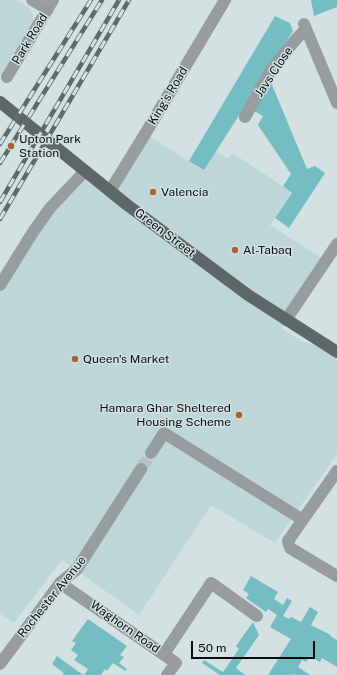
<!DOCTYPE html>
<html>
<head>
<meta charset="utf-8">
<style>
	body { margin:0 }
	#map { position:relative; width:337px; height:675px; overflow:hidden; background:#d3e1e3; font-family:"Public Sans",sans-serif }
	canvas { display:block }
	.scale { position:absolute; left:191px; top:641px; width:124px; height:18px; box-sizing:border-box; border:2px solid #080d0d; border-top:0; padding-left:5px; font-size:12px; line-height:14px; white-space:nowrap; color:#080d0d; -webkit-text-stroke:3px #d3e1e3; paint-order:stroke }
</style>
</head>
<body>
<div id="map">
<canvas width="337" height="675"></canvas>
<div class="scale">50 m</div>
</div>
<script>
const g = document.querySelector('canvas').getContext('2d');
g.lineJoin = 'round';
function fillPath(path, color) {
  g.fillStyle = color;
  g.fill(path, 'evenodd');
}
function poly(rows) {
  const path = new Path2D();
  for (const r of rows) {
    path.moveTo(r[0], r[1]);
    for (let i = 2; i < r.length; i += 2) path.lineTo(r[i], r[i + 1]);
  }
  return path;
}
function stroke(path, color, width, dash) {
  g.strokeStyle = color;
  g.lineWidth = width;
  g.lineCap = dash ? 'butt' : 'round';
  g.setLineDash(dash || []);
  g.stroke(path);
}
function write(font, color, halo, rows, align = 'center') {
  g.font = font + ' "Public Sans",sans-serif';
  g.lineWidth = 3;
  g.setLineDash([]);
  g.textBaseline = 'middle';
  g.strokeStyle = halo;
  g.fillStyle = color;
  for (const [text, x, y, turn = 0] of rows) {
    g.save();
    g.translate(x, y);
    g.rotate((+turn || 0) * Math.PI / 180);
    g.textAlign = isNaN(turn) ? turn : align;
    if (halo) g.strokeText(text, 0, 0);
    g.fillText(text, 0, 0);
    g.restore();
  }
}
const built = poly([
	[0,0,16,0,27,6,31,10,33,15,33,22,0,76],
	[145,134,204,170,216,151,228,159,232,153,292,192,270,225,326,261,281,328,301,341,315,345,337,359,337,454,275,543,211,505,139,615,62,560,14,623,0,614,0,285,84,173,110,191]
]);
const green = poly([
	[311,0,337,0,337,7,314,16],
	[275,16,290,23,293,31,204,170,189,161],
	[270,80,307,169,315,166,325,173,289,228,275,218,292,193,283,186,291,174,258,125,263,116,254,111],
	[251,576,278,592,274,599,283,605,287,598,292,601,283,616,289,619,291,617,301,622,310,607,318,612,311,625,331,635,330,636,337,640,337,667,322,658,320,662,310,656,306,662,302,660,298,667,310,675,295,675,293,674,292,675,268,675,291,639,270,627,277,615,268,609,266,612,246,598,249,594,243,590],
	[88,619,127,646,120,655,124,657,119,663,127,669,125,671,113,663,107,671,105,669,101,675,84,675,88,669,74,660,78,655,71,650,76,643,72,641],
	[253,622,259,635,236,668,245,675,220,675,202,663,204,660,223,672,239,649,236,646],
	[57,656,83,675,63,675,64,673,52,664]
]);
const minorTunnel = poly([
	[141,469,151,453]
]);
const minor = poly([
	[32,0,48,9],
	[304,24,337,103],
	[7,77,53,0],
	[245,117,271,70,297,38,306,29],
	[110,191,145,134,225,0],
	[0,285,33,232,50,208,85,171],
	[286,320,337,244],
	[151,453,164,433,303,520],
	[337,471,288,541,290,548,337,576],
	[60,583,176,663,167,675],
	[164,654,211,583,257,616],
	[0,664,60,583,77,569,141,469]
]);
const major = poly([
	[0,102,126,204,248,295,337,352]
]);
const rail = poly([
	[0,144,91,0],
	[0,163,102,0],
	[0,202,119,0],
	[0,219,129,0]
]);
const markers = [
	[11,146,4,"#a66232"],
	[153,192,4,"#a66232"],
	[235,250,4,"#a66232"],
	[75,359,4,"#a66232"],
	[239,415,4,"#a66232"]
];
const streetNames = [
	["Park Road",30,39,-59],
	["Javs Close",274,72,-56],
	["King's Road",168,96,-59],
	["Green Street",165,233,37],
	["Rochester Avenue",52,597,-51],
	["Waghorn Road",125,627,35]
];
const poiNames = [
	["Upton Park",19,139],
	["Station",19,153],
	["Valencia",161,192],
	["Al-Tabaq",243,250],
	["Queen's Market",83,359],
	["Hamara Ghar Sheltered",231,408,"right"],
	["Housing Scheme",231,422,"right"]
];
fillPath(built, '#bed6d8');
fillPath(green, '#73bdc3');
stroke(minorTunnel, '#b5c1c3', 12, [12, 6]);
stroke(minor, '#979d9e', 12);
stroke(major, '#5d6768', 12);
stroke(rail, '#616a6b', 4.5);
stroke(rail, '#d3e1e3', 3, [9]);
for (const [x, y, r, color] of markers) {
  const dot = new Path2D();
  dot.arc(x, y, r, 0, 2 * Math.PI);
  g.fillStyle = color;
  g.fill(dot);
  stroke(dot, '#d3e1e3', 1.5);
}
write('12px', '#080d0d', '#d3e1e3', streetNames);
write('12px', '#080d0d', '#d3e1e3', poiNames, 'left');
</script>
</body>
</html>
